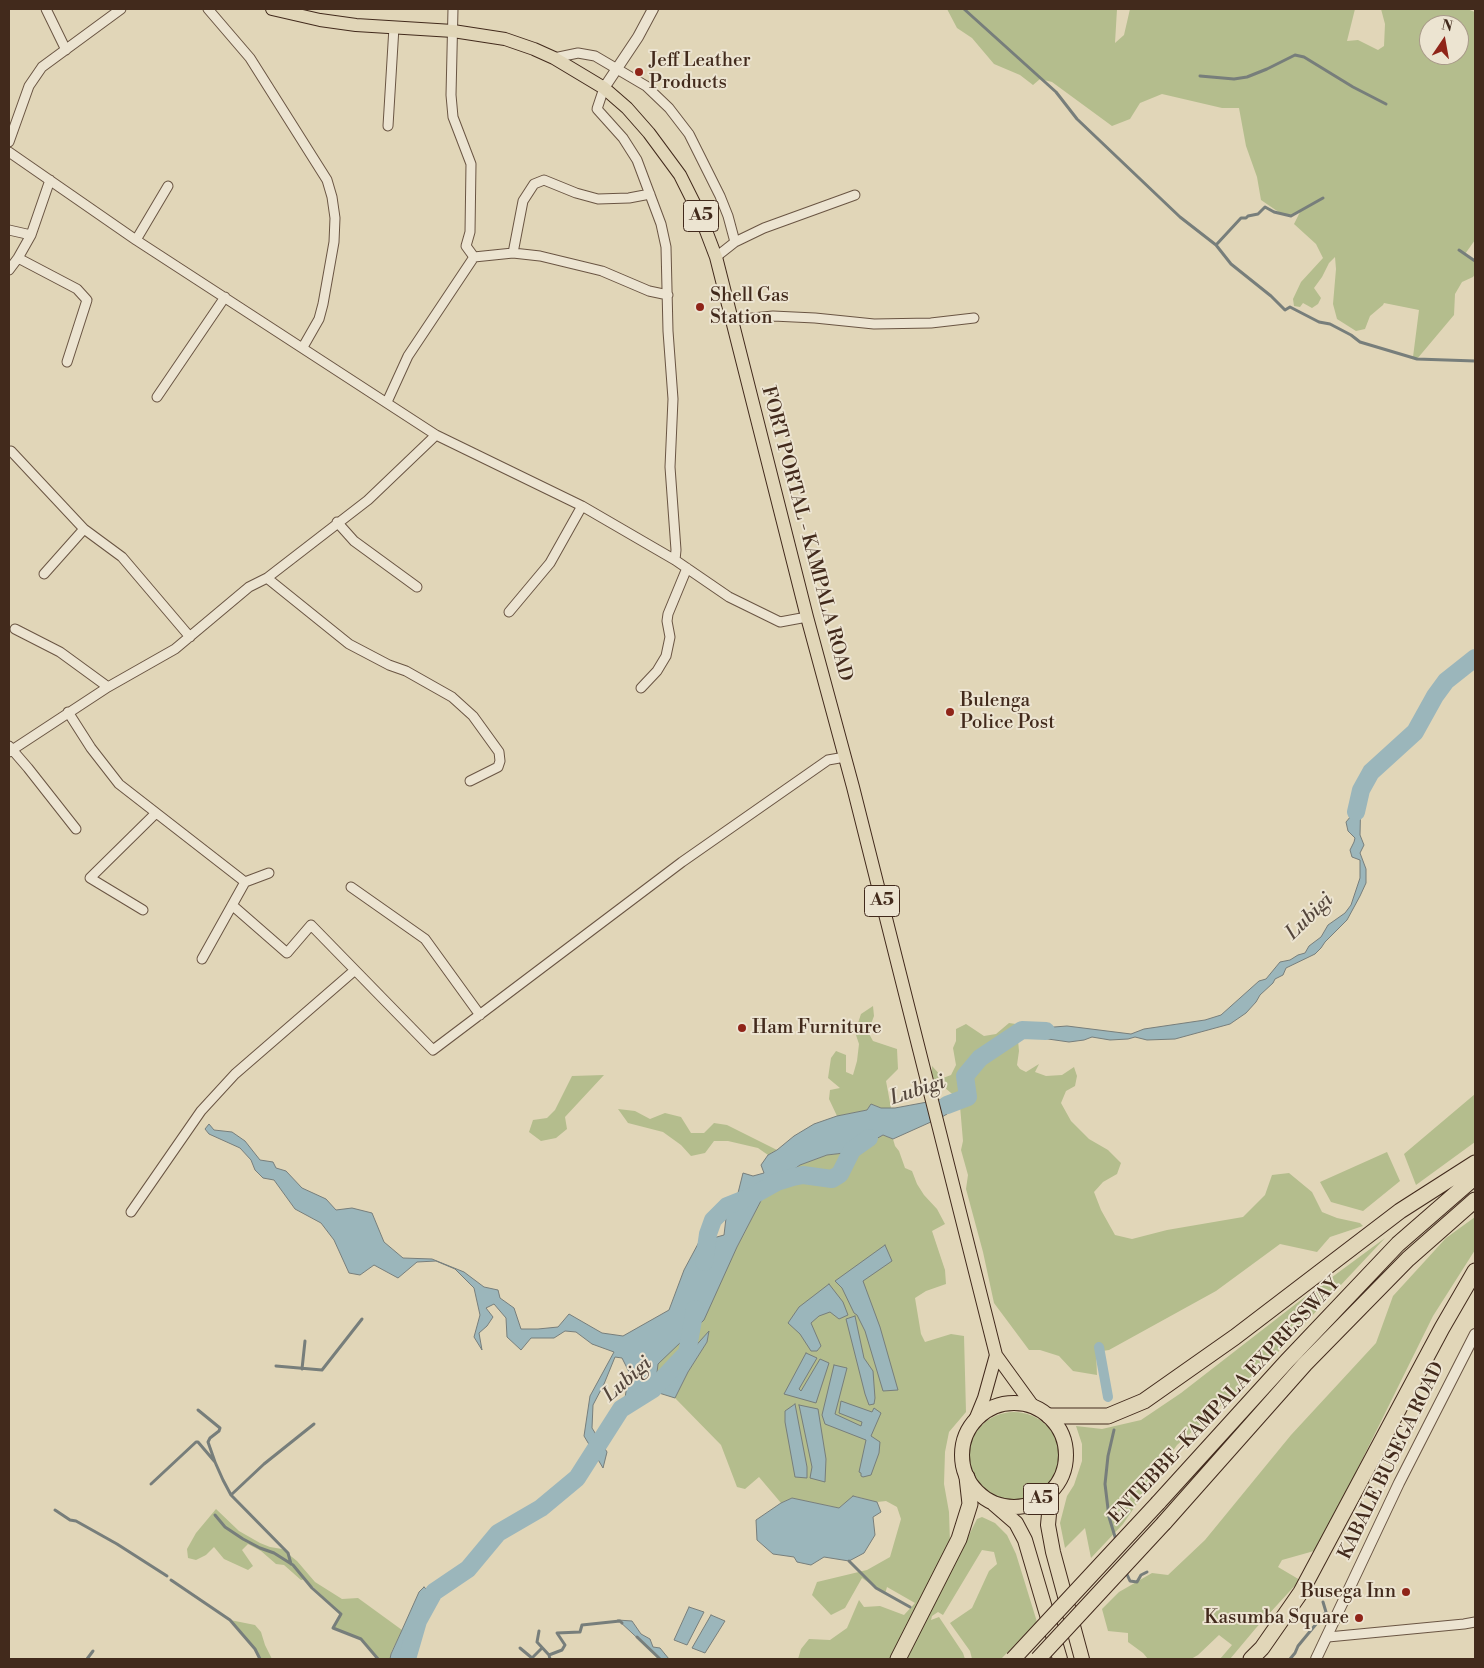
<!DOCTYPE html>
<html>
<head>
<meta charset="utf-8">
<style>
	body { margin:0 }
	#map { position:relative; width:1484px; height:1668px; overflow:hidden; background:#e1d6b8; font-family:"Libre Bodoni",serif }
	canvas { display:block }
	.frame { position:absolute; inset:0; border:10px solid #422a1c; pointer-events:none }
	.north { position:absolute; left:1419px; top:15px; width:50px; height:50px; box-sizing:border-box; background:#ece4d1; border:1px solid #a89a89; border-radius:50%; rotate:12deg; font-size:14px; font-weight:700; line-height:20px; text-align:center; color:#422a1c }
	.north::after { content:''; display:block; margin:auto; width:18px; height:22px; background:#8f2418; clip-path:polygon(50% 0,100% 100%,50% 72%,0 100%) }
</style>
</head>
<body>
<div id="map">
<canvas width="1484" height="1668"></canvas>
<div class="frame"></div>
<div class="north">N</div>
</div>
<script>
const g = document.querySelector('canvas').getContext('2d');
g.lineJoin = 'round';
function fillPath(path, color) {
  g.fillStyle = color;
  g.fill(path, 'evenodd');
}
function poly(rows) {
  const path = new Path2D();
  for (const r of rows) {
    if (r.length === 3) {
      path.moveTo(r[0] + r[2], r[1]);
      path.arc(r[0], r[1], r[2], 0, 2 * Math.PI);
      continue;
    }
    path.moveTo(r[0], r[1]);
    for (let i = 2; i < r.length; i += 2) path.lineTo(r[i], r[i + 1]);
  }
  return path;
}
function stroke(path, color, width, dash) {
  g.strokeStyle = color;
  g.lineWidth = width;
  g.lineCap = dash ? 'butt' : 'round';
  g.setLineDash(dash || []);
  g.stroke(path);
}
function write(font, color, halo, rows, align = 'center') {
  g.font = font + ' "Libre Bodoni",serif';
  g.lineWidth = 4;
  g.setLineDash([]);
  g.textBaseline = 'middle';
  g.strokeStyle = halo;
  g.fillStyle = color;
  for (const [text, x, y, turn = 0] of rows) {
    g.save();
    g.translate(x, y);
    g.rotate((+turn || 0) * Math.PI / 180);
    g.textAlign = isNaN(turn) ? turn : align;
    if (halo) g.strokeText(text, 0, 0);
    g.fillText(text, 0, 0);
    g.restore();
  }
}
const green = poly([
	[947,9,1117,9,1115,43,1124,35,1130,9,1355,9,1347,41,1358,40,1378,50,1384,46,1385,24,1381,9,1467,9,1475,12,1475,240,1465,254,1475,261,1475,274,1473,277,1462,282,1455,294,1454,315,1417,359,1413,357,1419,310,1384,303,1383,305,1370,316,1365,329,1356,331,1337,319,1333,304,1336,269,1335,257,1329,263,1322,277,1314,288,1321,298,1318,304,1312,308,1303,303,1300,307,1294,306,1293,299,1301,282,1323,258,1316,244,1294,224,1301,210,1291,216,1280,213,1261,200,1257,177,1246,146,1239,108,1222,108,1162,94,1140,103,1130,119,1112,126,1052,82,1040,79,1033,85,1020,75,994,64,972,38,957,28],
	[1429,25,1459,25,1459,55,1429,55],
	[873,1006,874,1016,868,1032,873,1041,897,1049,898,1069,886,1081,891,1108,881,1108,871,1104,867,1110,837,1116,829,1099,830,1090,840,1088,828,1078,831,1058,836,1051,846,1055,846,1072,853,1075,857,1061,859,1044,855,1032,861,1014],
	[1009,1023,1023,1025,1022,1034,1018,1040,1019,1051,1017,1065,1020,1069,1026,1072,1039,1064,1035,1072,1046,1076,1062,1075,1074,1067,1077,1076,1075,1086,1066,1091,1061,1103,1071,1121,1089,1139,1108,1150,1121,1163,1117,1174,1103,1182,1094,1192,1101,1210,1115,1235,1132,1239,1167,1230,1243,1217,1265,1195,1272,1175,1289,1173,1312,1192,1322,1212,1337,1218,1360,1223,1363,1226,1330,1237,1317,1252,1280,1244,1216,1291,1109,1350,1096,1352,1097,1375,1073,1371,1059,1356,1040,1350,1029,1350,994,1303,983,1252,966,1189,968,1175,961,1150,963,1141,960,1106,967,1097,957,1098,932,1077,932,1066,943,1078,951,1075,956,1065,953,1048,956,1041,956,1029,966,1024,984,1036,996,1034],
	[604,1075,565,1117,567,1129,556,1138,541,1141,529,1132,533,1120,547,1118,555,1110,572,1076],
	[1475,1094,1475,1142,1416,1185,1404,1154],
	[618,1109,635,1111,650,1119,665,1113,681,1117,691,1133,704,1133,714,1123,727,1125,777,1150,768,1155,758,1148,728,1141,714,1141,705,1153,691,1156,681,1145,663,1132,628,1123],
	[883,1135,893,1139,895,1146,899,1151,905,1168,912,1171,917,1184,924,1195,937,1209,945,1224,932,1231,945,1270,946,1284,926,1291,915,1298,921,1334,925,1342,951,1334,964,1336,966,1412,949,1432,945,1452,944,1484,949,1512,950,1543,892,1659,798,1659,801,1649,809,1639,830,1640,847,1628,859,1600,864,1607,880,1606,904,1615,915,1603,887,1587,885,1594,862,1578,845,1608,831,1615,812,1595,817,1582,867,1570,890,1557,901,1519,897,1507,886,1501,877,1502,854,1496,839,1508,792,1498,781,1503,759,1477,745,1489,737,1487,721,1445,675,1398,688,1372,707,1342,709,1332,666,1380,656,1381,658,1364,737,1247,765,1193,782,1178,800,1165,827,1155,853,1152],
	[1387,1152,1400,1181,1363,1211,1331,1202,1320,1182],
	[1475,1217,1475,1250,1433,1316,1316,1553,1314,1551,1282,1560,1278,1567,1300,1580,1256,1628,1230,1659,1220,1659,1232,1645,1219,1635,1198,1655,1191,1659,1148,1659,1143,1653,1128,1642,1128,1633,1108,1631,1102,1609,1119,1592,1152,1573,1168,1575,1205,1540,1291,1435,1376,1343,1393,1296,1446,1238],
	[1385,1238,1263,1368,1177,1445,1123,1524,1091,1558,1085,1528,1065,1548,1060,1523,1067,1496,1074,1485,1082,1461,1082,1444,1076,1426,1102,1429,1141,1420,1181,1393,1297,1303],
	[1014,1458,46],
	[216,1509,239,1531,260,1543,270,1547,282,1549,297,1561,315,1582,342,1599,358,1598,402,1630,391,1653,390,1659,378,1659,361,1639,333,1628,341,1614,305,1579,301,1580,284,1565,276,1564,261,1551,248,1544,242,1550,253,1566,248,1570,224,1559,214,1547,206,1555,196,1560,188,1558,187,1549,196,1533],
	[982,1517,995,1523,1007,1535,1016,1554,1037,1622,1001,1659,972,1659,970,1651,950,1623,972,1608,989,1571,997,1564,994,1552,982,1550,943,1615,938,1612,932,1616,931,1620,939,1617,963,1653,965,1659,907,1659,977,1519],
	[230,1620,255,1625,261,1632,265,1645,272,1659,260,1659,255,1649]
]);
const water = poly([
	[1469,659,1475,659,1448,683,1436,698,1433,699,1434,690,1450,673,1469,659],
	[1398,748,1389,762,1375,775,1369,777,1371,766,1380,756,1389,751,1398,748],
	[1361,790,1360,835,1364,845,1360,853,1366,869,1366,883,1360,896,1347,920,1325,942,1321,948,1315,954,1286,968,1283,975,1275,979,1273,983,1260,995,1256,1002,1246,1013,1230,1024,1175,1039,1147,1040,1135,1037,1128,1039,1110,1040,1092,1037,1084,1040,1069,1042,1027,1036,1022,1034,1023,1025,1041,1028,1067,1026,1131,1034,1144,1029,1205,1020,1221,1015,1259,981,1266,979,1280,962,1290,960,1298,955,1305,953,1309,946,1321,937,1328,925,1345,913,1351,905,1360,878,1360,860,1352,857,1350,850,1354,842,1355,838,1348,831,1346,822,1351,816,1361,790],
	[968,1097,960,1106,942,1117,893,1139,883,1135,853,1152,827,1155,800,1165,782,1178,765,1193,737,1247,704,1320,658,1364,656,1381,664,1381,709,1331,707,1342,688,1372,675,1398,659,1393,636,1401,623,1411,629,1372,622,1358,615,1357,604,1384,593,1405,592,1428,607,1452,603,1468,584,1436,590,1396,614,1352,592,1344,576,1332,565,1331,554,1338,531,1338,521,1350,507,1337,506,1318,494,1304,486,1308,493,1317,487,1326,479,1333,482,1350,474,1337,480,1315,474,1288,455,1269,436,1261,417,1262,398,1278,374,1265,360,1275,349,1273,334,1240,321,1223,295,1209,274,1180,263,1178,255,1170,251,1160,240,1148,209,1134,205,1129,209,1124,214,1130,232,1132,245,1141,260,1160,273,1162,276,1168,286,1171,302,1188,326,1199,336,1210,352,1208,372,1213,384,1242,403,1258,432,1259,464,1272,484,1287,498,1290,500,1298,514,1308,521,1329,538,1329,558,1327,569,1314,602,1333,623,1336,669,1310,684,1270,699,1242,724,1235,726,1218,737,1197,743,1173,753,1176,764,1173,761,1165,768,1155,777,1150,794,1136,814,1124,837,1116,867,1110,871,1104,881,1108,895,1108,938,1100,968,1097],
	[885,1245,892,1261,863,1281,880,1327,898,1390,883,1391,865,1331,857,1315,854,1313,842,1288,835,1281,885,1245],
	[829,1284,843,1302,848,1315,839,1319,830,1312,819,1316,811,1323,821,1346,817,1351,811,1351,800,1334,788,1323,799,1307,829,1284],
	[855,1316,864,1358,873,1371,875,1398,874,1404,869,1405,865,1394,846,1319,855,1316],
	[806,1353,817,1358,799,1389,801,1391,820,1359,829,1363,816,1403,784,1394,806,1353],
	[834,1365,847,1368,835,1414,861,1426,862,1422,839,1413,841,1401,872,1412,874,1408,881,1413,871,1436,880,1442,879,1453,871,1475,863,1477,861,1476,861,1473,859,1472,866,1440,825,1424,822,1415,834,1365],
	[795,1404,807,1467,807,1478,795,1477,785,1422,785,1411,795,1404],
	[799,1405,818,1409,826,1459,825,1482,810,1478,812,1467,799,1405],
	[853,1496,877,1502,881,1512,873,1517,875,1535,864,1553,849,1561,824,1557,811,1565,797,1562,794,1557,773,1554,757,1540,756,1520,781,1503,792,1498,839,1508,853,1496],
	[424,1587,436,1598,416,1634,412,1659,390,1659,391,1654,402,1630,419,1592,424,1587],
	[689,1607,704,1612,687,1645,674,1640,689,1607],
	[711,1615,725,1621,705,1653,692,1648,711,1615],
	[618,1620,632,1621,641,1634,650,1639,653,1647,660,1648,669,1659,660,1659,618,1620]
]);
const stream = poly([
	[964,9,1056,92,1077,119,1180,217,1216,245,1231,264,1271,296,1285,310,1290,307,1319,322,1330,324,1351,335,1360,342,1417,359,1475,361],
	[1200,76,1234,79,1247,77,1267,69,1295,55,1304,57,1353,87,1386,104],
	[1216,245,1241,218,1246,218,1248,216,1258,214,1265,207,1274,212,1291,216,1323,198],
	[1459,250,1475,261],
	[276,1366,322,1370,362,1319],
	[302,1369,305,1341],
	[198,1410,220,1428,219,1431,210,1438,208,1442,215,1462],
	[1114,1430,1108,1456,1105,1484,1109,1517,1116,1540],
	[151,1484,196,1442,198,1442,215,1462,223,1480,231,1495,288,1553,291,1564],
	[231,1495,264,1464,314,1424],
	[55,1510,70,1520,76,1521,117,1544,167,1576],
	[215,1515,225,1527,243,1539,260,1548,274,1553,293,1565,312,1588,341,1614,333,1628,361,1639,378,1659],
	[849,1561,876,1588,910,1607],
	[1125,1570,1130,1581,1137,1582,1141,1575,1147,1572],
	[171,1580,230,1620,255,1649,260,1659],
	[539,1631,537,1642,549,1655],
	[637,1637,660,1659],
	[520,1648,532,1658,542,1648],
	[87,1659,93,1651],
	[550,1659,549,1655,562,1650,565,1645,557,1633,580,1632,582,1625,620,1621,622,1623],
	[1290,1659,1295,1653,1298,1646,1326,1612,1323,1602]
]);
const canal = poly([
	[1099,1347,1108,1397]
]);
const river = poly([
	[1356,812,1361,790,1371,772,1415,732,1435,696,1446,681,1475,658],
	[947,1105,968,1097,965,1076,980,1058,1022,1030,1046,1031],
	[704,1262,708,1234,713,1220,727,1206,752,1196,777,1182,793,1177,803,1175,832,1179,840,1174,852,1150,869,1138],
	[407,1659,418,1621,434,1592,468,1569,498,1533,541,1508,577,1478,621,1409,653,1389,687,1353,695,1309]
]);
const minor = poly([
	[46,9,66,50],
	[208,9,250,58,327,180,332,197,335,218,334,242,323,304,319,319,303,347],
	[453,9,451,95,453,117,471,164,470,232,466,246,474,257],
	[554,58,578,53,595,56,646,86,669,108,689,134,720,196,728,216,735,242],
	[604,88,597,109,623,138,637,160,661,224,666,247,668,331,673,399,670,467,676,550,675,560],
	[388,126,394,27],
	[9,142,29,86,42,67,121,9],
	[9,152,136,240,436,435,582,506,675,560,729,597,780,622,807,617],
	[9,230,31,235],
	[136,240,168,186],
	[513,253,540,256,602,271,649,291,668,295],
	[716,257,735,242,764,228,855,195],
	[18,258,77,289,87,300,67,362],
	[9,270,18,258,31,235,50,180],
	[732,320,773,316,815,318,874,324,931,323,974,318],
	[157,397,225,297],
	[387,402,408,356,474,257,513,253,523,201,534,184,544,180,576,193,598,199,629,198,650,194],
	[11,451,84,529,122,557,190,637],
	[337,522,354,541,417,587],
	[44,574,84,529],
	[267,578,349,644,389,665,406,671,452,697,473,716,499,752,500,761,498,767,470,781],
	[509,612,550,563,582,506],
	[15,629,60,652,108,687],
	[641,688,657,671,666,656,670,637,667,621,668,614,687,568],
	[68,712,91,748,119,784,245,882],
	[9,746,28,768,76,829],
	[9,752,108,687,175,649,249,587,267,578,368,500,436,435],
	[351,887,425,939,480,1015],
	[232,905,287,953,311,925,433,1050,682,862,828,760,845,757],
	[143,910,90,878,156,813],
	[202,959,245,882,269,873],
	[131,1212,201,1111,235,1074,355,970],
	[1328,1637,1464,1624,1475,1622]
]);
const tertiary = poly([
	[604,88,638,37,653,9],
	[1316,1659,1399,1483,1475,1334]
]);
const primary = poly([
	[272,9,320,20,356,25,453,31,505,39,534,49,554,58,604,88,627,108,649,133,680,175,700,215,716,257,807,617,853,787,996,1355,1033,1406],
	[975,1420,984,1398,996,1355]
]);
const trunk = poly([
	[1014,1455,52],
	[1051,1492,1048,1525,1053,1552,1082,1659],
	[994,1504,1016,1523,1025,1540,1060,1659]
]);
const motorway = poly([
	[1049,1416,1108,1416,1144,1401,1235,1337,1400,1211,1475,1163],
	[1158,1503,1287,1361,1398,1244,1475,1177],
	[1164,1523,1305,1364,1408,1259,1475,1200],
	[898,1659,959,1539,970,1504,967,1477],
	[1251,1659,1262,1648,1301,1592,1442,1328,1475,1271]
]);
const motorwayBridge = poly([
	[1013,1659,1158,1503],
	[1038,1659,1164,1523]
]);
const markers = [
	[639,72,5,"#8f2418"],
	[700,307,5,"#8f2418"],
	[950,712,5,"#8f2418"],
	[742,1028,5,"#8f2418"],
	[1406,1592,5,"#8f2418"],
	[1359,1618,5,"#8f2418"]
];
const shields = [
	[701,216,35],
	[882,901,35],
	[1041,1499,35]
];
const shieldNames = [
	["A5",701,216],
	["A5",882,901],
	["A5",1041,1499]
];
const poiNames = [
	["Jeff Leather",649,61],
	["Products",649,83],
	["Shell Gas",710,296],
	["Station",710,318],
	["Bulenga",960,701],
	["Police Post",960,723],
	["Ham Furniture",752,1028],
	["Busega Inn",1396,1592,"right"],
	["Kasumba Square",1349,1618,"right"]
];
const streetNames = [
	["FORT PORTAL - KAMPALA ROAD",806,534,75],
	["ENTEBBE–KAMPALA EXPRESSWAY",1225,1401,-47],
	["KABALE BUSEGA ROAD",1392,1461,-64]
];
const waterNames = [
	["Lubigi",1310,917,-44],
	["Lubigi",918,1091,-18],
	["Lubigi",628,1380,-41]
];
fillPath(green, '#b4bd8d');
fillPath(water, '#9bb6bb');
stroke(water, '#777e7b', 1);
stroke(stream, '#777e7b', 3);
stroke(canal, '#9bb6bb', 10);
stroke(river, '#9bb6bb', 18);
stroke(minor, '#6a5543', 11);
stroke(tertiary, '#6a5543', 12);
stroke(primary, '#422a1c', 14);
stroke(trunk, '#422a1c', 16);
stroke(motorway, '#422a1c', 17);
stroke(minor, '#ece4d1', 9);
stroke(tertiary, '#ece4d1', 10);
stroke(primary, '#e1d6b8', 12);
stroke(trunk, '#e1d6b8', 14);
stroke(motorway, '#e1d6b8', 15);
stroke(motorwayBridge, '#422a1c', 17, []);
stroke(motorwayBridge, '#e1d6b8', 15);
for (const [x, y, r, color] of markers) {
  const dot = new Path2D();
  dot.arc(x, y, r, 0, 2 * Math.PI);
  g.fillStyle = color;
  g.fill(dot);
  stroke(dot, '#ece4d1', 2);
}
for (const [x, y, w] of shields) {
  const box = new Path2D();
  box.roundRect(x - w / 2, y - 15.5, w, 31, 4);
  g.fillStyle = '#ece4d1';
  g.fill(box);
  stroke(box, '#422a1c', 1);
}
write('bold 18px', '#422a1c', null, shieldNames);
write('19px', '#422a1c', '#ece4d1', poiNames, 'left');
write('19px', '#422a1c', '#ece4d1', streetNames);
write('italic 20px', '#54463c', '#ece4d1', waterNames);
</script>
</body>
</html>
